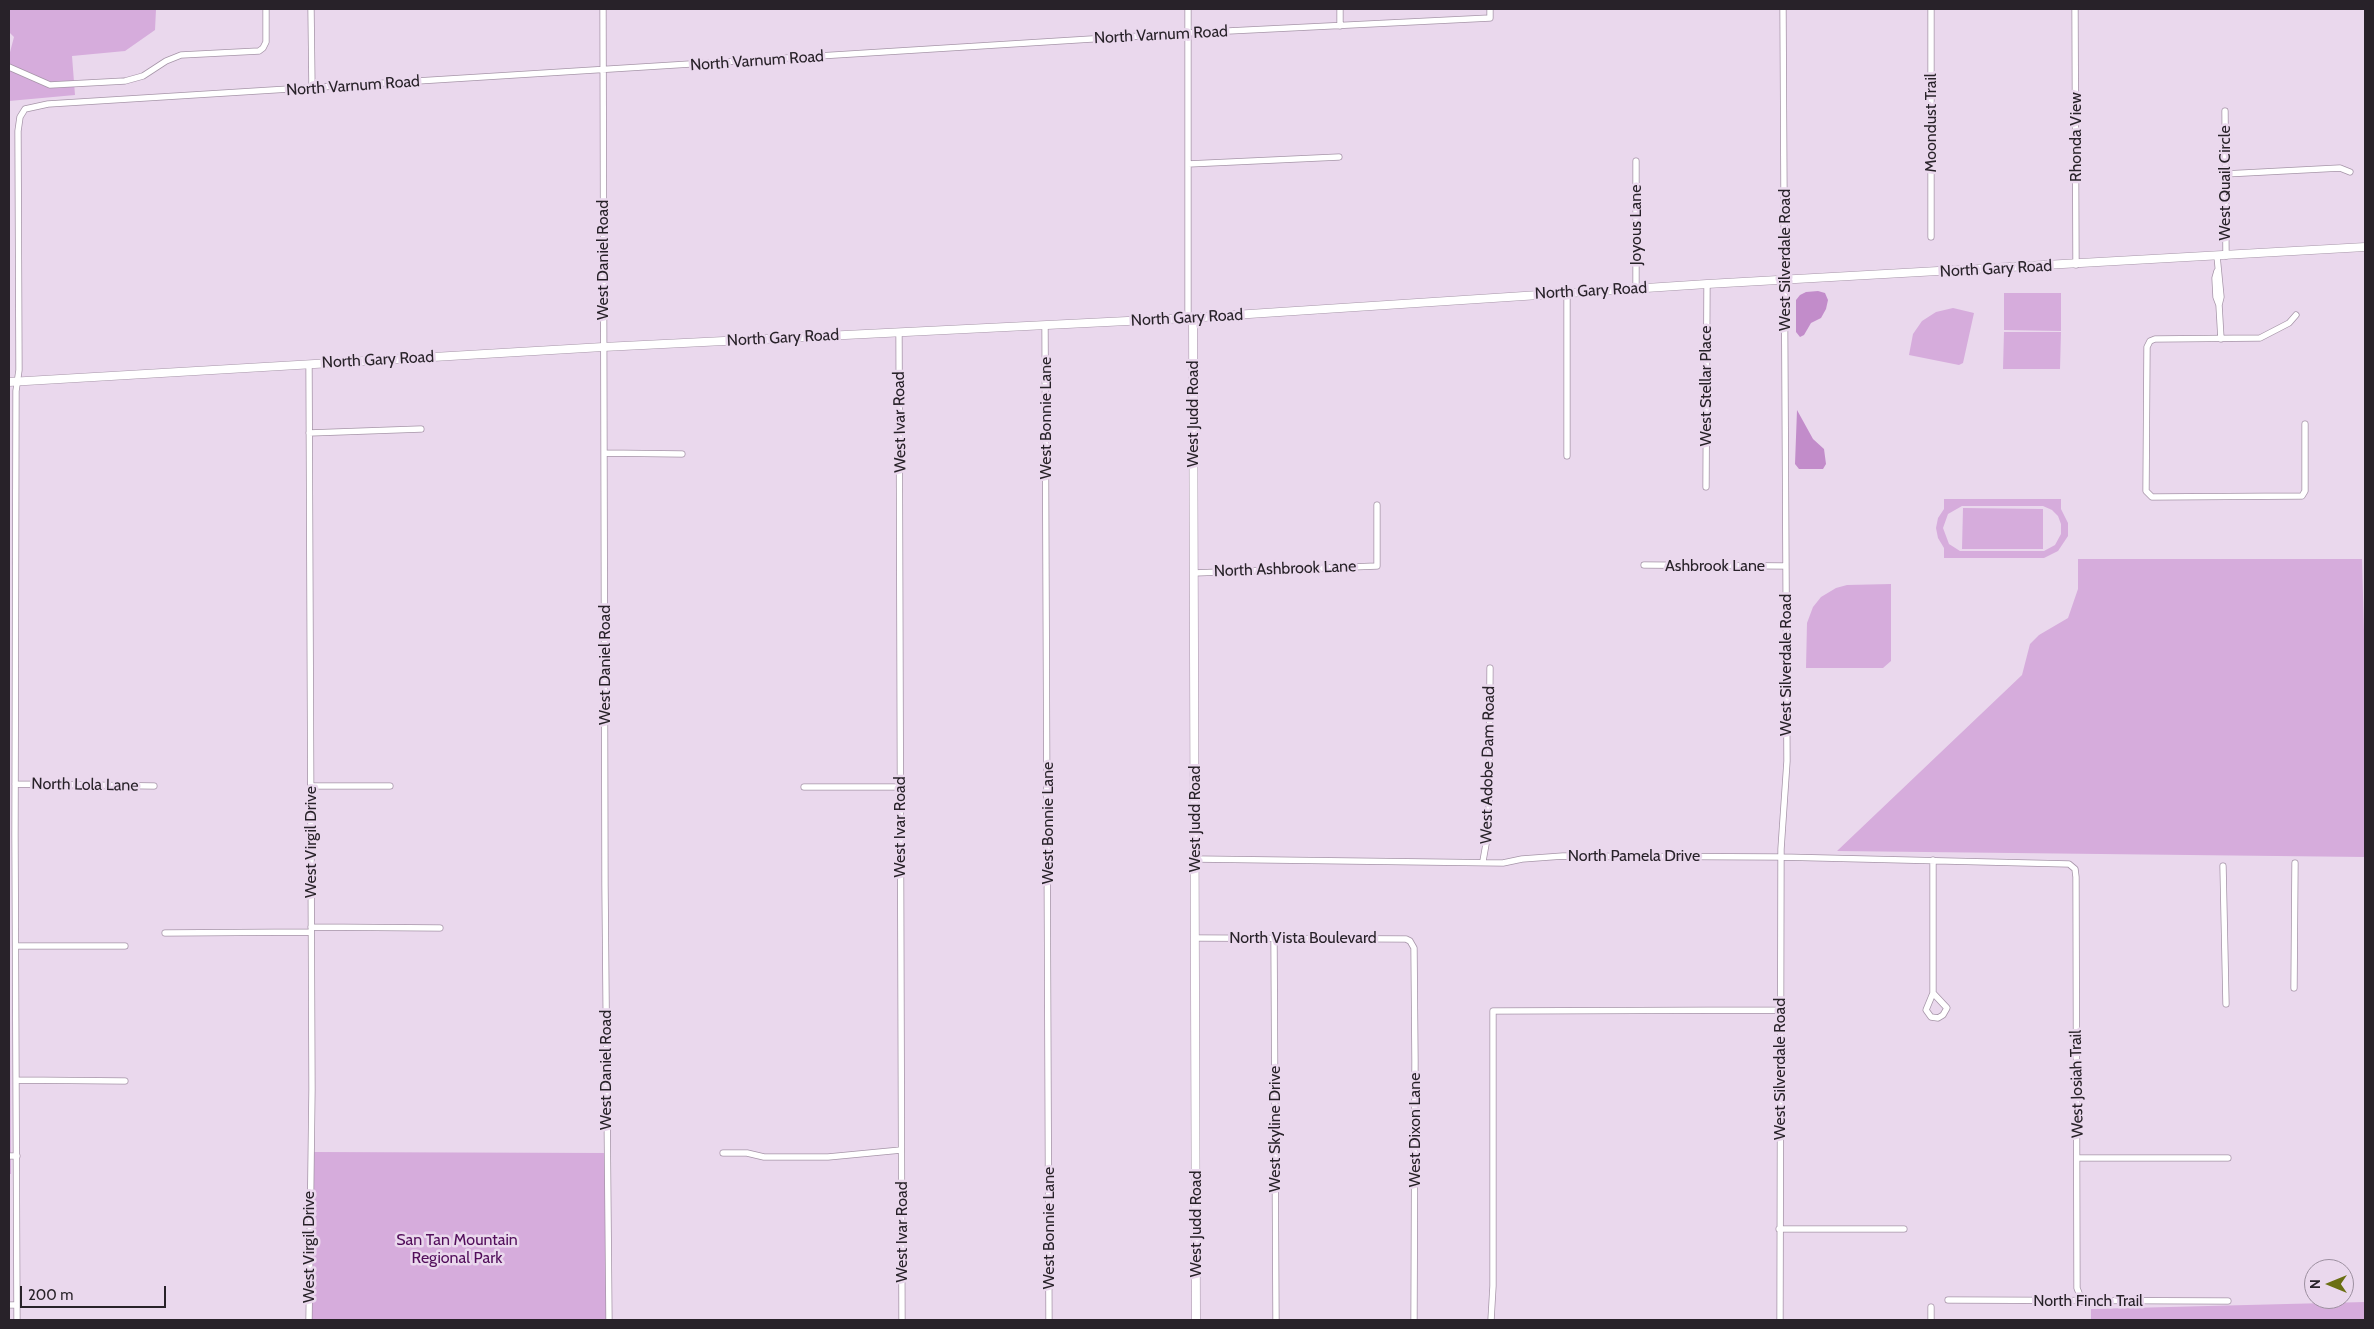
<!DOCTYPE html>
<html>
<head>
<meta charset="utf-8">
<style>
	body { margin:0 }
	#map { position:relative; width:2374px; height:1329px; overflow:hidden; background:#ead8ed; font-family:Cabin,sans-serif }
	canvas { display:block }
	.frame { position:absolute; inset:0; border:10px solid #282229; pointer-events:none }
	.north { position:absolute; left:2304px; top:1259px; width:50px; height:50px; box-sizing:border-box; background:#ead8ed; border:1px solid #9c8f9f; border-radius:50%; rotate:270deg; font-size:14px; font-weight:700; line-height:20px; text-align:center; color:#282229 }
	.north::after { content:''; display:block; margin:auto; width:18px; height:22px; background:#6b6f13; clip-path:polygon(50% 0,100% 100%,50% 72%,0 100%) }
	.scale { position:absolute; left:20px; top:1286px; width:146px; height:22px; box-sizing:border-box; border:2px solid #282229; border-top:0; padding-left:6px; font-size:15px; line-height:18px; white-space:nowrap; color:#282229; -webkit-text-stroke:4px #ead8ed; paint-order:stroke }
</style>
</head>
<body>
<div id="map">
<canvas width="2374" height="1329"></canvas>
<div class="frame"></div>
<div class="north">N</div>
<div class="scale">200 m</div>
</div>
<script>
const g = document.querySelector('canvas').getContext('2d');
g.lineJoin = 'round';
function fillPath(path, color) {
  g.fillStyle = color;
  g.fill(path, 'evenodd');
}
function poly(rows) {
  const path = new Path2D();
  for (const r of rows) {
    path.moveTo(r[0], r[1]);
    for (let i = 2; i < r.length; i += 2) path.lineTo(r[i], r[i + 1]);
  }
  return path;
}
function stroke(path, color, width, dash) {
  g.strokeStyle = color;
  g.lineWidth = width;
  g.lineCap = dash ? 'butt' : 'round';
  g.setLineDash(dash || []);
  g.stroke(path);
}
function write(font, color, halo, rows, align = 'center') {
  g.font = font + ' Cabin,sans-serif';
  g.lineWidth = 5;
  g.setLineDash([]);
  g.textBaseline = 'middle';
  g.strokeStyle = halo;
  g.fillStyle = color;
  for (const [text, x, y, turn = 0] of rows) {
    g.save();
    g.translate(x, y);
    g.rotate((+turn || 0) * Math.PI / 180);
    g.textAlign = isNaN(turn) ? turn : align;
    if (halo) g.strokeText(text, 0, 0);
    g.fillText(text, 0, 0);
    g.restore();
  }
}
const green = poly([
	[9,9,156,9,155,30,125,51,72,56,75,95,9,101,9,56,14,37,9,32],
	[2004,293,2061,293,2061,331,2004,330],
	[1953,308,1974,313,1963,363,1959,365,1909,355,1913,334,1922,321,1936,312],
	[2004,332,2061,332,2060,369,2003,369],
	[1944,499,2061,499,2061,509,2068,523,2068,536,2058,551,2044,558,1944,558,1944,548,1938,538,1936,528,1938,518,1944,509],
	[1962,506,2043,506,2052,510,2058,516,2061,524,2061,534,2055,545,2044,551,1960,551,1949,544,1943,528,1948,514],
	[1963,508,2043,509,2043,549,1962,549],
	[2078,559,2362,559,2365,666,2365,857,1837,851,2022,675,2030,644,2039,635,2068,618,2078,589],
	[1891,584,1891,661,1883,668,1806,668,1807,623,1813,607,1821,597,1836,588,1847,585],
	[9,1010,10,1010,11,1174,9,1174],
	[314,1152,606,1153,606,1320,309,1320,312,1155],
	[2365,1302,2365,1320,2091,1320,2091,1309]
]);
const water = poly([
	[1818,291,1825,293,1828,300,1826,309,1821,318,1811,323,1804,335,1800,337,1796,332,1796,300,1800,295,1806,292],
	[1797,410,1813,439,1824,449,1826,464,1823,469,1799,469,1795,464]
]);
const minor = poly([
	[311,9,312,89],
	[603,9,605,886,609,1320],
	[1188,9,1188,318],
	[2075,9,2076,265],
	[1340,26,1340,9],
	[9,67,50,85,125,81,143,76,166,61,181,55,259,51,263,48,266,42,266,9],
	[2225,111,2226,256],
	[1636,161,1636,288],
	[1188,164,1339,157],
	[2225,174,2340,168,2350,172],
	[1931,237,1931,9],
	[2217,256,2221,297,2219,305,2221,339],
	[2217,271,2215,278,2216,297,2219,305],
	[1567,293,1567,456],
	[2296,315,2289,323,2260,338,2155,339,2150,341,2147,347,2146,491,2152,497,2302,496,2305,491,2305,424],
	[1045,326,1049,1320],
	[899,333,902,1320],
	[309,365,312,1089,309,1320],
	[309,433,421,429],
	[604,453,682,454],
	[1706,487,1707,284],
	[1644,565,1786,566],
	[1194,573,1377,566,1377,505],
	[15,784,154,786],
	[311,786,390,786],
	[804,787,900,787],
	[1195,859,1503,863,1522,859,1563,856,1781,857,2069,864,2075,869,2076,877,2077,1288,2082,1301],
	[1933,860,1933,993,1947,1008,1943,1015,1938,1018,1931,1017,1926,1010,1933,993],
	[1483,861,1489,827,1490,668],
	[2223,866,2226,1004],
	[311,927,440,928],
	[165,933,311,932],
	[1195,938,1406,939,1410,941,1414,948,1415,1061,1414,1320],
	[1274,938,1276,1320],
	[16,946,125,946],
	[2294,988,2295,863],
	[16,1080,125,1081],
	[723,1153,747,1153,764,1157,828,1157,901,1150],
	[9,1156,17,1156],
	[2078,1158,2228,1158],
	[1779,1229,1904,1229],
	[1948,1300,2228,1301],
	[9,1305,17,1305],
	[17,1320,15,834,16,391,19,370,18,131,20,117,25,109,48,104,1188,33,1490,18,1490,9],
	[1491,1320,1493,1286,1493,1011,1780,1010],
	[1780,1320,1781,849,1787,761,1783,9],
	[1931,1320,1931,1307]
]);
const tertiary = poly([
	[1193,318,1196,1320],
	[9,382,603,347,1188,318,1707,284,2365,247]
]);
const streetNames = [
	["North Varnum Road",1161,35,-3],
	["North Varnum Road",757,61,-4],
	["North Varnum Road",353,86,-4],
	["Moondust Trail",1931,123,-90],
	["Rhonda View",2076,137,-90],
	["West Quail Circle",2225,183,-90],
	["Joyous Lane",1636,225,-90],
	["West Daniel Road",603,260,-90],
	["West Silverdale Road",1785,260,-90],
	["North Gary Road",1996,269,-3],
	["North Gary Road",1591,291,-3],
	["North Gary Road",1187,318,-3],
	["North Gary Road",783,338,-3],
	["North Gary Road",378,360,-3],
	["West Stellar Place",1706,386,-90],
	["West Judd Road",1193,414,-90],
	["West Bonnie Lane",1046,418,-90],
	["West Ivar Road",900,422,-91],
	["Ashbrook Lane",1715,566],
	["North Ashbrook Lane",1285,569,-2],
	["West Daniel Road",605,665,-90],
	["West Silverdale Road",1786,665,-90],
	["West Adobe Dam Road",1488,765,-89],
	["North Lola Lane",85,785,1],
	["West Judd Road",1195,819,-90],
	["West Bonnie Lane",1048,823,-90],
	["West Ivar Road",900,827,-90],
	["West Virgil Drive",311,842,-90],
	["North Pamela Drive",1634,856],
	["North Vista Boulevard",1303,938],
	["West Silverdale Road",1780,1069,-90],
	["West Daniel Road",606,1070,-90],
	["West Josiah Trail",2077,1084,-91],
	["West Skyline Drive",1275,1129,-90],
	["West Dixon Lane",1415,1130,-90],
	["West Judd Road",1196,1224,-90],
	["West Bonnie Lane",1049,1228,-90],
	["West Ivar Road",902,1232,-90],
	["West Virgil Drive",309,1247,-90],
	["North Finch Trail",2088,1301]
];
const parkNames = [
	["San Tan Mountain",457,1240],
	["Regional Park",457,1258]
];
fillPath(green, '#d6acdc');
fillPath(water, '#c28cca');
stroke(minor, '#a695a8', 7);
stroke(tertiary, '#a695a8', 9);
stroke(minor, '#fff', 5.5);
stroke(tertiary, '#fff', 8);
write('16px', '#282229', '#ead8ed', streetNames);
write('16px', '#510d5a', '#ead8ed', parkNames);
</script>
</body>
</html>
